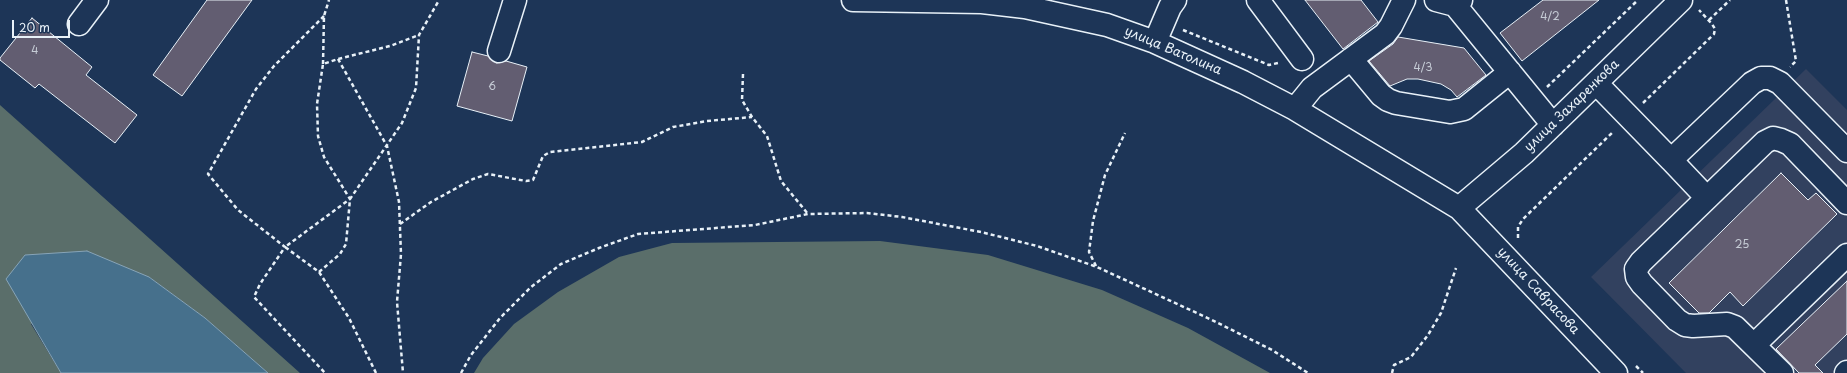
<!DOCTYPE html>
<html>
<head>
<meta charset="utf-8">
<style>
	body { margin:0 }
	#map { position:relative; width:1847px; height:373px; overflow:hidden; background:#1d3557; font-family:"Playpen Sans",sans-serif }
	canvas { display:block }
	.scale { position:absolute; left:12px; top:20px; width:58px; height:18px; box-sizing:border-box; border:2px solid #e8f1f8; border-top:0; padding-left:5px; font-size:12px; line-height:14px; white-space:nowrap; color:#e8f1f8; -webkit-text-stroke:3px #1d3557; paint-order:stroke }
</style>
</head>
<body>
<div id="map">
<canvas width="1847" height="373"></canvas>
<div class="scale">20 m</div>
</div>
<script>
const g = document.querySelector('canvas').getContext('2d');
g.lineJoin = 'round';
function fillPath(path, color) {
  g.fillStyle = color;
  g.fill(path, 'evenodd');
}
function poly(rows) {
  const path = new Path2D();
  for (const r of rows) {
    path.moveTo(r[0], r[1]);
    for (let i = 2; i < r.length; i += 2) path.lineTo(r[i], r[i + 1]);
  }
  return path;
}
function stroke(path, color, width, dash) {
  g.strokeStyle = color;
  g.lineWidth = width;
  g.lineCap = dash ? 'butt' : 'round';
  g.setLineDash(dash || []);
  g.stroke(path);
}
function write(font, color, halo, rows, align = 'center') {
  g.font = font + ' "Playpen Sans",sans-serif';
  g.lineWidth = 4;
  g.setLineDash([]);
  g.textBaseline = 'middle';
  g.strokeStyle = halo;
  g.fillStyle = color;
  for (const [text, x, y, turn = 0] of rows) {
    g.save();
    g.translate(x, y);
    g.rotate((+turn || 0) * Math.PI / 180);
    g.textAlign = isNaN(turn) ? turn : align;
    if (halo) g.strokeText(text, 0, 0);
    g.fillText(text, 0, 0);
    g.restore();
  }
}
const built = poly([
	[1806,69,1847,110,1847,373,1686,373,1591,277]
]);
const green = poly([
	[0,105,300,373,268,373,205,318,149,277,31,324,61,373,0,373],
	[880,241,988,255,1102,290,1188,328,1270,373,474,373,483,358,514,324,558,292,619,257,672,243]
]);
const water = poly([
	[87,251,149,277,205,318,268,373,61,373,6,279,25,255,87,251]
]);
const building = poly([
	[207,0,252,0,182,96,153,75,207,0],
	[1305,0,1361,0,1378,22,1343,49,1305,0],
	[1543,0,1599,0,1522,61,1500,33,1543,0],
	[32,18,92,67,86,75,137,115,115,143,39,84,35,88,0,60,0,58,32,18],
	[1398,37,1464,48,1486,75,1457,97,1451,90,1441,84,1418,79,1407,79,1390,86,1369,61,1393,44,1398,37],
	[472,52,488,56,496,63,506,61,527,67,512,121,457,106,472,52],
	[1781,173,1808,200,1816,193,1837,214,1743,306,1730,292,1709,313,1699,313,1669,283,1781,173],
	[1847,281,1847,334,1815,365,1823,373,1799,373,1776,349,1847,281]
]);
const path = poly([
	[1786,0,1796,61,1790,67],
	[324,16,274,66,256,89,208,174,238,210,285,247,260,284,254,297,325,373],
	[1709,20,1730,0],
	[1183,30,1269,65,1278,63],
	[338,59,387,146,399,202,401,254,397,302,403,373],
	[323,64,324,16,329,0],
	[743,74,742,100,752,117,767,136,781,181,808,214],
	[1547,87,1638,0],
	[1643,103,1714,34,1715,29,1712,24,1699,10],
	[400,224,431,202,473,179,488,174,526,181,533,180,543,156,550,152,642,142,673,127,707,121,752,117],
	[1518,238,1518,227,1523,219,1614,131],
	[1096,266,1089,252,1093,221,1105,175,1125,133],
	[319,272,340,254,346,244,350,199,402,123,416,88,419,35,438,2],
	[1636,366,1643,373],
	[376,373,349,318,319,272,285,247,350,199,324,157,318,136,317,104,323,64,338,59,390,46,419,35],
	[461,373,471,355,500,318,531,287,561,264,599,248,638,234,755,225,808,214,867,213,902,217,981,232,1037,246,1097,267,1212,320,1272,350,1308,373],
	[1392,373,1394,365,1411,357,1428,335,1441,313,1456,268]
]);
const minor = poly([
	[853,0,982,2,1025,7,1107,25,1155,42,1243,82,1295,109,1459,208,1616,373],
	[1258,0,1302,59],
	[1436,0,1455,5,1461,0],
	[1455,5,1553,125],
	[79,24,97,0],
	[1155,42,1170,7,1175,0],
	[499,51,515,0],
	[1351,59,1381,95,1388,100,1396,103,1450,112,1464,109,1510,72],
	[1596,83,1671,160,1752,83,1761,78,1770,78,1780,83,1847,151],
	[1295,109,1312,88,1385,34,1391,26,1404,0],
	[1671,160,1707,198],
	[1459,208,1524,153,1681,0],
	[1754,345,1847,255],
	[1782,373,1735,327,1727,324,1693,326,1685,325,1677,320,1642,284,1637,277,1636,269,1641,262,1765,142,1773,138,1781,140,1790,144,1847,203],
	[1846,373,1847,372]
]);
const numberNames = [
	["4/2",1550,17],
	["4",35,51],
	["4/3",1423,68],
	["6",492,87],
	["25",1742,245]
];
const streetNames = [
	["улица Ватолина",1173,51,23],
	["улица Захаренкова",1572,106,-44],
	["улица Саврасова",1538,291,47]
];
fillPath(built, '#32415f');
fillPath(green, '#5a6e6a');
fillPath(water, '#46708c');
stroke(water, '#87a4b7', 1);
fillPath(building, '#625d71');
stroke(building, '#e8f1f8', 1);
stroke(minor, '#e8f1f8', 25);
stroke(path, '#e8f1f8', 2.5, [4, 3]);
stroke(minor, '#1d3557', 22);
write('11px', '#c6ccd6', null, numberNames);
write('13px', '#e8f1f8', '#1d3557', streetNames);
</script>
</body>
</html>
